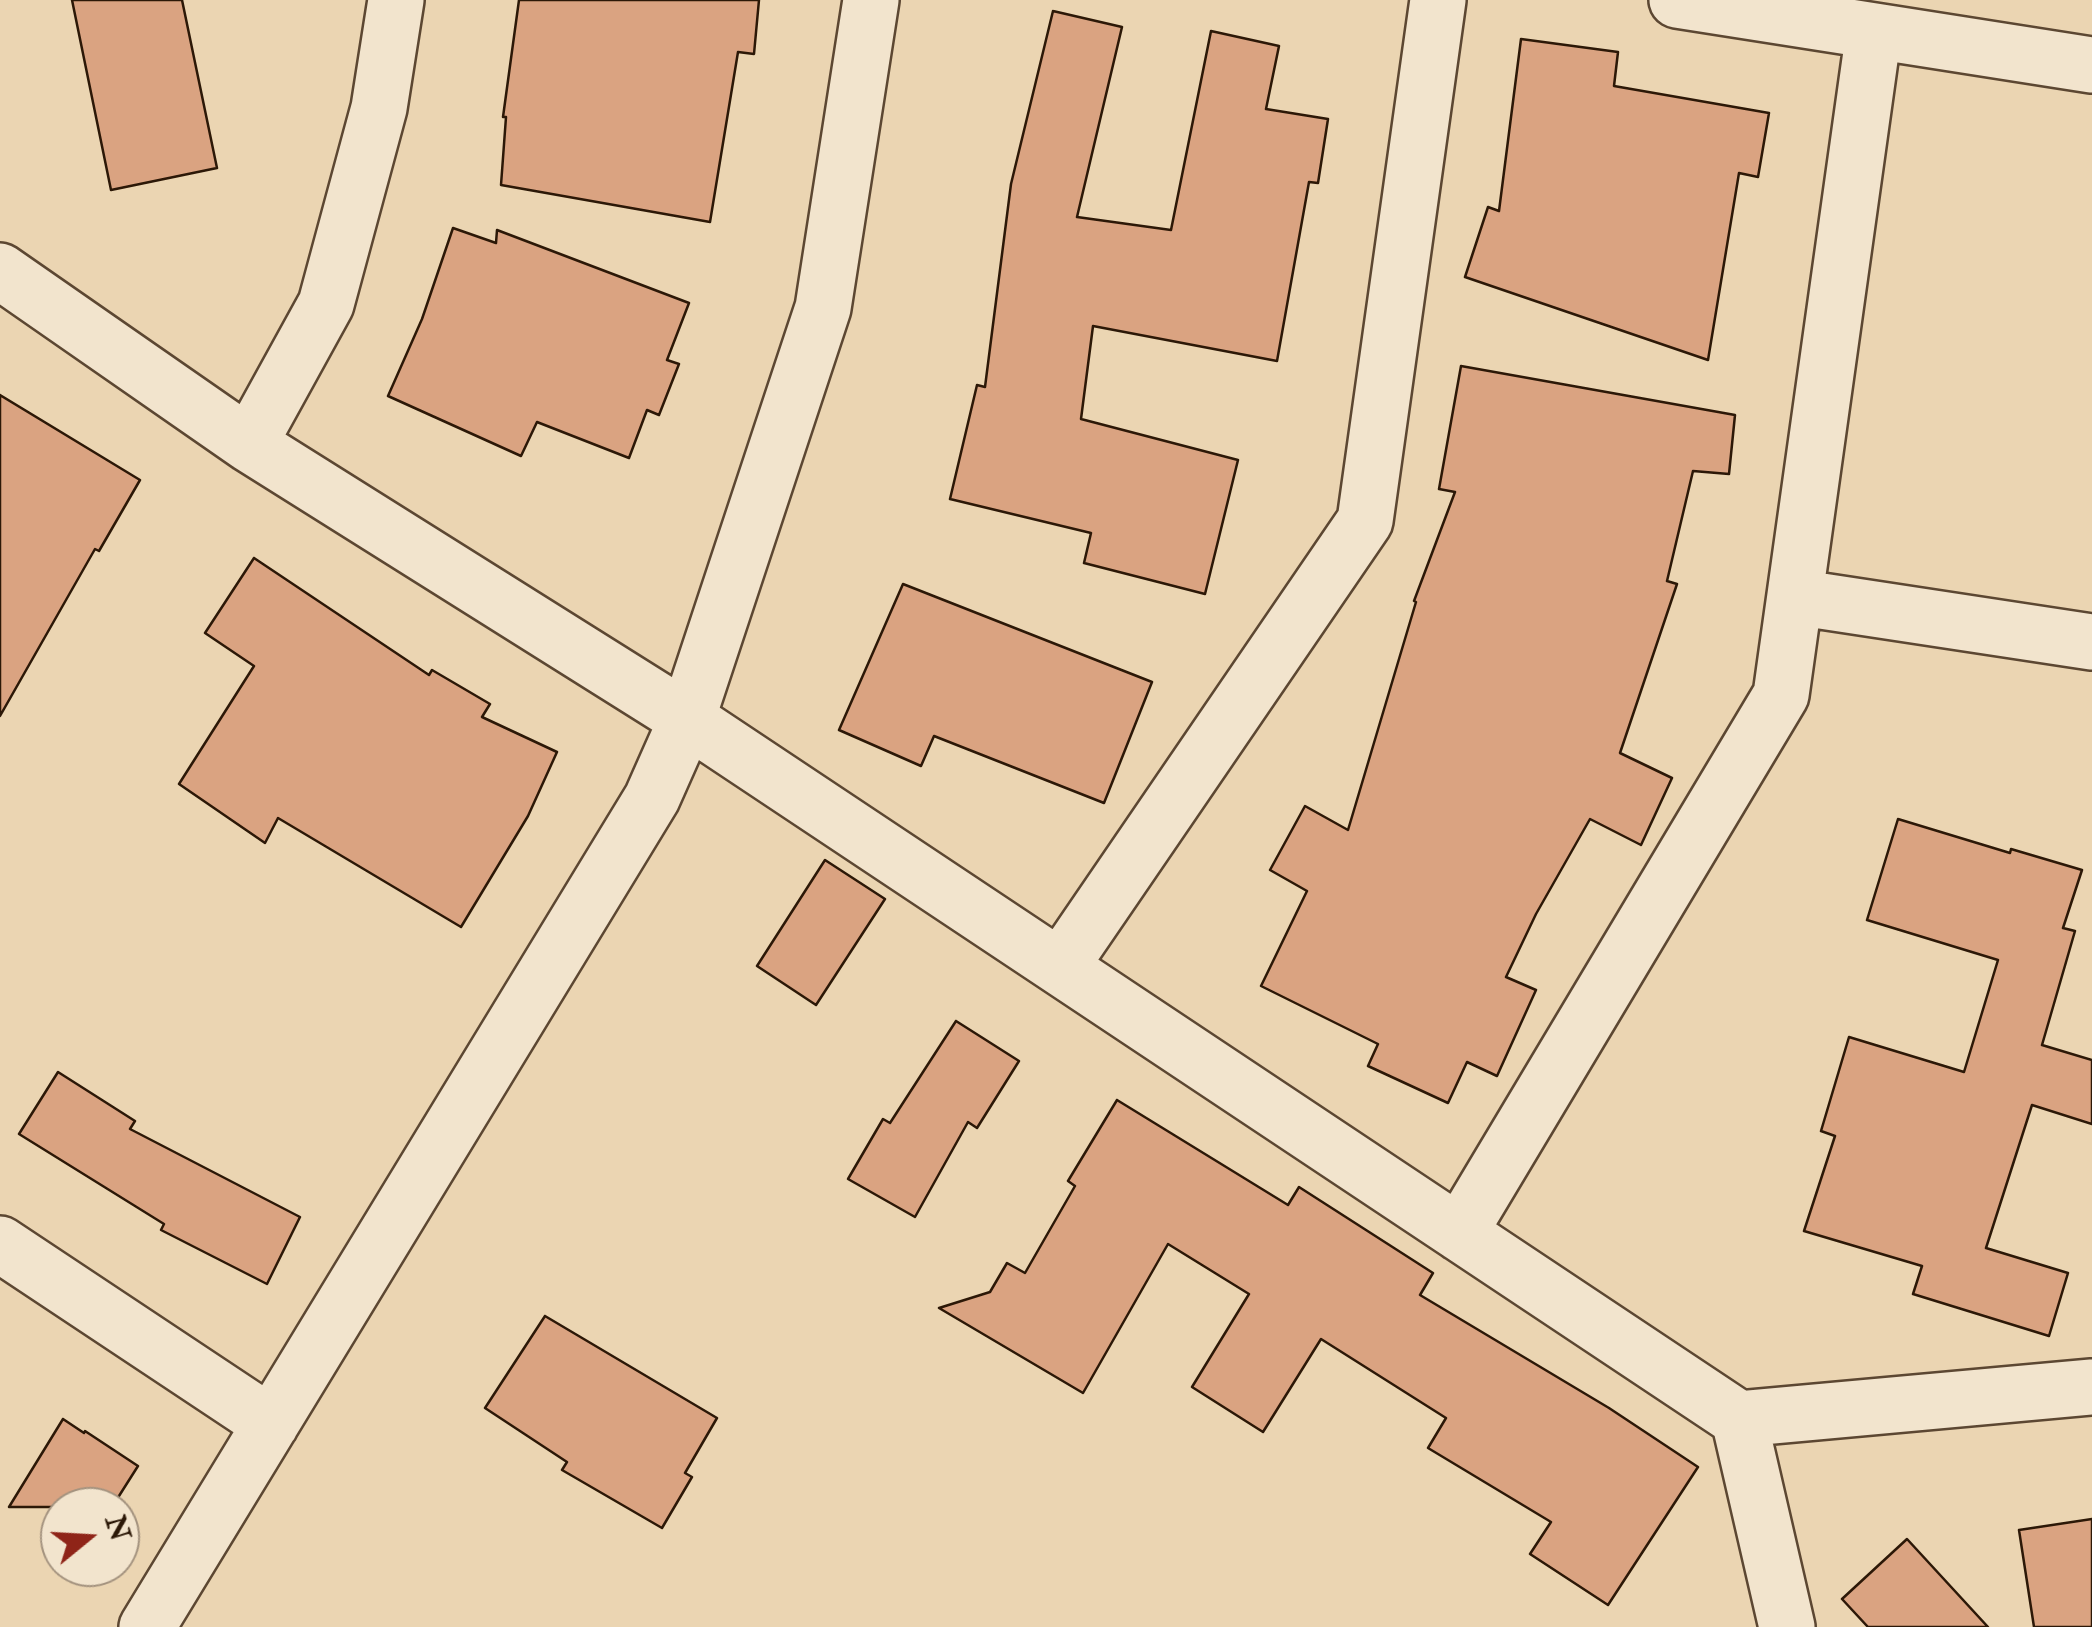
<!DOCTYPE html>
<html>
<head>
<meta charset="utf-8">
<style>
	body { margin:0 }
	#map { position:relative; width:2092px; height:1627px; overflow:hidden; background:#ebd5b2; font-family:"IM FELL Double Pica",serif }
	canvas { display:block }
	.north { position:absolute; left:40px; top:1487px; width:100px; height:100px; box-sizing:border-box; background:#f2e4cd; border:2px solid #a3927e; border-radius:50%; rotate:72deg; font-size:28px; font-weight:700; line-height:40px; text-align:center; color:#2c1807 }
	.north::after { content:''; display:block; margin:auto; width:35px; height:45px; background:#8f2418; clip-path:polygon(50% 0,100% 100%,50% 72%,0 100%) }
</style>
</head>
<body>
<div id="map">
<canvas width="2092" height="1627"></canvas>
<div class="north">N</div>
</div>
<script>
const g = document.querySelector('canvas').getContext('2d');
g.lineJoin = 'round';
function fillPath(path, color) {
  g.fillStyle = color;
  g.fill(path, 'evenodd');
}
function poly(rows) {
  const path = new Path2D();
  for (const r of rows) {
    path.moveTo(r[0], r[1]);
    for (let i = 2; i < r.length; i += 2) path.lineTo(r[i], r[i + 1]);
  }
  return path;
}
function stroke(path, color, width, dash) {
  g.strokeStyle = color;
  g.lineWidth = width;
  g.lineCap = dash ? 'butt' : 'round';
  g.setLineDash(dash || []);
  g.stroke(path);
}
const building = poly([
	[72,0,182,0,217,168,111,190,72,0],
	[519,0,759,0,754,54,738,52,710,222,501,185,506,117,503,117,519,0],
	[1053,11,1122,27,1077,217,1171,230,1211,31,1279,46,1266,109,1328,119,1318,183,1309,182,1277,361,1093,326,1081,419,1238,460,1205,594,1084,563,1091,533,950,499,977,385,985,387,1011,184,1053,11],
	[1521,39,1618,52,1614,86,1769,113,1758,177,1739,173,1708,360,1465,277,1488,207,1499,211,1521,39],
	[453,228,496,243,497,230,689,303,667,360,679,364,659,415,647,410,629,458,537,422,521,456,388,396,422,319,453,228],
	[1461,366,1735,415,1729,474,1693,471,1667,581,1677,584,1620,753,1672,778,1641,845,1590,819,1536,914,1506,977,1536,990,1497,1076,1467,1062,1448,1103,1368,1066,1378,1044,1261,986,1307,891,1270,870,1305,806,1348,830,1416,602,1414,601,1455,492,1439,489,1461,366],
	[0,395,140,480,99,551,95,549,0,716,0,395],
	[254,558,429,675,432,670,490,704,482,717,557,752,528,816,461,927,278,818,265,843,179,784,254,666,205,633,254,558],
	[903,584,1152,682,1104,803,934,736,921,766,839,730,903,584],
	[1898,819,2010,853,2011,849,2082,870,2063,928,2075,931,2042,1045,2092,1060,2092,1124,2032,1105,1986,1248,2068,1273,2049,1336,1913,1294,1922,1266,1804,1231,1835,1136,1821,1131,1849,1037,1964,1072,1998,960,1867,920,1898,819],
	[825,860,885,899,816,1005,757,966,825,860],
	[956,1021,1019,1061,977,1128,968,1122,915,1217,848,1179,883,1119,890,1123,956,1021],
	[58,1072,135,1121,130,1129,300,1217,267,1284,161,1230,164,1224,19,1134,58,1072],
	[1117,1100,1288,1205,1299,1187,1433,1273,1420,1295,1609,1408,1698,1467,1608,1605,1530,1554,1551,1522,1428,1448,1446,1418,1321,1339,1263,1432,1192,1387,1249,1294,1168,1244,1083,1393,939,1308,990,1292,1007,1263,1025,1273,1075,1186,1068,1181,1117,1100],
	[545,1316,717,1418,685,1473,692,1477,662,1528,562,1470,567,1462,485,1408,545,1316],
	[63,1419,84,1433,85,1431,138,1466,112,1507,9,1507,63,1419],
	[2092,1519,2092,1627,2034,1627,2019,1530,2092,1519],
	[1907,1539,1988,1627,1868,1627,1842,1599,1907,1539]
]);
const minor = poly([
	[1677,0,2092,65],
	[0,271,249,444,687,719,1739,1419,2092,1387],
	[249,444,326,304,379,108,396,0],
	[1795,597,2092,642],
	[1060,967,1365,521,1438,0],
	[1459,1233,1781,695,1874,31],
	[0,1244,271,1424],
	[1739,1419,1787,1627],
	[147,1627,652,798,687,719,823,308,871,0]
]);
fillPath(building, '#daa381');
stroke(building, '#2c1807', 2.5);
stroke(minor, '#5c4732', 60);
stroke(minor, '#f2e4cd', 55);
</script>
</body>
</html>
